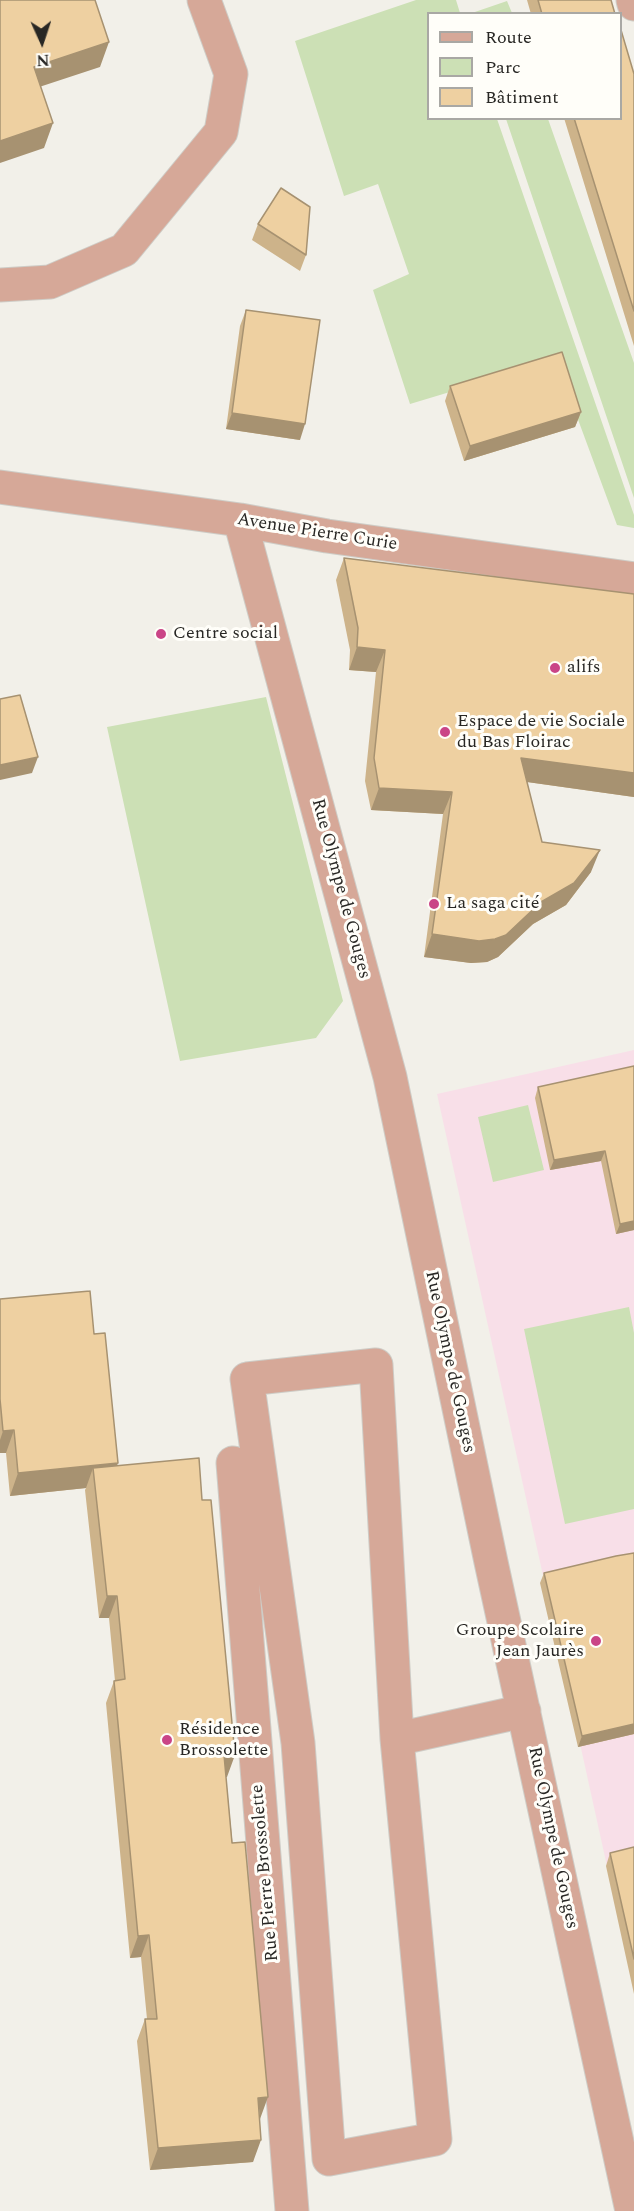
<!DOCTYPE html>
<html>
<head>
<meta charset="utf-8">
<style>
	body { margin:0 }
	#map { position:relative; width:634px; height:2211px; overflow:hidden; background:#f2f0e9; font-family:Spectral,serif }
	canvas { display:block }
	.legend { position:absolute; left:427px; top:12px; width:195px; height:108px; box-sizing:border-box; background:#fffef9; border:2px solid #a9a8a4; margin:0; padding:8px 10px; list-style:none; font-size:18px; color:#282724 }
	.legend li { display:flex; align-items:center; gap:12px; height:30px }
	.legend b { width:30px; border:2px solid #a9a8a4 }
	.north { position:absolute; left:12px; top:12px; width:60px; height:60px; -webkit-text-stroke:4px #fffef9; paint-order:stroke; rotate:177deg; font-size:16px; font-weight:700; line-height:24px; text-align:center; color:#282724 }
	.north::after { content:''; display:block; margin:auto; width:21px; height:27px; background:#282724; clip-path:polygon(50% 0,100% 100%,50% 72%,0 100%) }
</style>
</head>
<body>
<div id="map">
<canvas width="634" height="2211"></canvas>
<ul class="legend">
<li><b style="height:8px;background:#d6a898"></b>Route</li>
<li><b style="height:16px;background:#cce0b5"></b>Parc</li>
<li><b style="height:16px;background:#eed0a1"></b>Bâtiment</li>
</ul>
<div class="north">N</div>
</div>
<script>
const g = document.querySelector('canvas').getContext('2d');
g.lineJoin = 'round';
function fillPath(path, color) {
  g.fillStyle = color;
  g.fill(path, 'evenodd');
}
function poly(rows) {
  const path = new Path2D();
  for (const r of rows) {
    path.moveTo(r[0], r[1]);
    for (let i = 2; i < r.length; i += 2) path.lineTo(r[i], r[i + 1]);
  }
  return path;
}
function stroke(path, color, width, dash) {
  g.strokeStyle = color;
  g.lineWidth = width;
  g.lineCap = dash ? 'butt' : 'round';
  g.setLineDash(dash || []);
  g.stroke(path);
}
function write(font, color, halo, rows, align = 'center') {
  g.font = font + ' Spectral,serif';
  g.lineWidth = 6;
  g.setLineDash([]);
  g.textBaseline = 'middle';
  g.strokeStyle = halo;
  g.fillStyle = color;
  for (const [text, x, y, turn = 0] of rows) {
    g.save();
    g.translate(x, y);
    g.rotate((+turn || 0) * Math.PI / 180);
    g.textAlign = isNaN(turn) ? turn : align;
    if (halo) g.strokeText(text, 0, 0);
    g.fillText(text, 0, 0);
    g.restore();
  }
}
const industrial = poly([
	[634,1050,634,1989,437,1094]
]);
const green = poly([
	[416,0,456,0,460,13,428,14,428,118,497,119,634,515,634,528,617,525,556,360,410,404,373,290,409,274,378,184,344,196,295,41],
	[507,1,512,13,472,13],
	[506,119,548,119,634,363,634,498],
	[266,697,343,1001,316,1038,180,1061,107,727],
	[528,1105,544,1170,493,1182,478,1117],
	[629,1307,634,1333,634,1509,565,1524,524,1329]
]);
const minor = poly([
	[633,0,634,4],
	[0,285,50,282,124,250,221,132,231,74,204,0],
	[0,487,240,520,327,536,634,579],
	[240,520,390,1077,491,1562,632,2211],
	[376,1365,397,1739,435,2139,329,2159,298,1743,247,1379,376,1365],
	[233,1463,292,2211],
	[397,1739,524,1711]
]);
const wall = poly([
	[527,0,611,0,615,14,531,14],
	[634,74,634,346,564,118,621,118],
	[258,224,306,255,300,271,252,240],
	[246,310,300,440,226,429,240,326],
	[450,386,581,412,575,427,464,461,445,401],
	[344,558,634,594,634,797,527,782,542,842,591,872,566,905,533,924,498,957,487,962,471,963,424,957,443,814,371,810,365,781,376,672,349,670,350,650,336,580],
	[634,1066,634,1230,616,1234,601,1161,550,1170,535,1098,538,1087],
	[0,1299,94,1334,117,1466,227,1777,226,1777,260,2119,253,2162,150,2170,137,2041,145,2019,147,2019,141,1957,130,1958,106,1703,114,1681,115,1681,109,1618,99,1618,85,1490,86,1488,10,1496,6,1453,0,1453],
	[634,1553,634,1734,578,1747,540,1583,544,1573],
	[634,1847,634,1994,606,1866,610,1853]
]);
const shadedWall = poly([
	[109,42,100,67,24,92,34,67],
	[53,123,44,148,0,163,0,141],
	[581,412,575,427,464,461,470,446],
	[232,413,305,424,300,440,226,429],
	[357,647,385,650,376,672,349,670],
	[38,757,32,773,0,780,0,765],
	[521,758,634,773,634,797,513,780],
	[379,788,452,792,443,814,371,810],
	[600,850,591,872,566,905,533,924,498,957,487,962,471,963,424,957,432,934,541,902],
	[605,1151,601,1161,550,1170,554,1160],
	[634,1221,634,1230,616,1234,620,1224],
	[14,1430,6,1453,0,1453,0,1440,3,1431],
	[118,1463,110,1486,93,1468,86,1488,10,1496,18,1473],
	[107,1596,117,1596,109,1618,99,1618],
	[634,1724,634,1734,578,1747,582,1736],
	[224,1755,235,1755,227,1777,216,1777],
	[149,1935,141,1957,130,1958,138,1936],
	[268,2097,260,2119,258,2098],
	[261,2140,253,2162,150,2170,158,2148]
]);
const building = poly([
	[0,0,95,0,109,42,34,67,53,123,0,141,0,0],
	[538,0,611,0,615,14,542,14,538,0],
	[621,30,634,74,634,311,574,118,621,118,621,30],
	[281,188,310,207,306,255,258,224,281,188],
	[246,310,320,320,305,424,232,413,246,310],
	[562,352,581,412,470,446,450,386,562,352],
	[344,558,634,594,634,773,521,758,542,842,600,850,574,883,541,902,506,935,495,939,479,941,432,934,452,792,379,788,374,758,385,650,357,647,358,628,344,558],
	[20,695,38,757,0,765,0,699,20,695],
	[634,1066,634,1221,620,1224,605,1151,554,1160,538,1087,634,1066],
	[90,1291,94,1334,105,1333,118,1463,18,1473,14,1430,3,1431,0,1399,0,1299,90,1291],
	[199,1458,202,1500,211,1500,235,1755,224,1755,232,1843,245,1842,268,2097,258,2098,261,2140,158,2148,145,2019,157,2019,149,1935,138,1936,114,1681,125,1679,117,1596,107,1596,93,1468,199,1458],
	[634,1553,634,1724,582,1736,544,1573,616,1556,634,1553],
	[634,1847,634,1959,610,1853,634,1847]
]);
const markers = [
	[161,634,6,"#ca4587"],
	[555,668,6,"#ca4587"],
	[445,732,6,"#ca4587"],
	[434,904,6,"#ca4587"],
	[596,1641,6,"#ca4587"],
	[167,1740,6,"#ca4587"]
];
const streetNames = [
	["Avenue Pierre Curie",317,533,9],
	["Rue Olympe de Gouges",340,889,75],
	["Rue Olympe de Gouges",449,1362,78],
	["Rue Olympe de Gouges",552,1838,78],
	["Rue Pierre Brossolette",266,1873,-95]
];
const poiNames = [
	["Centre social",173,634],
	["alifs",567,668],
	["Espace de vie Sociale",457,722],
	["du Bas Floirac",457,743],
	["La saga cité",446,904],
	["Groupe Scolaire",584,1631,"right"],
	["Jean Jaurès",584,1652,"right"],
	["Résidence",179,1730],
	["Brossolette",179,1751]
];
fillPath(industrial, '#f8dfe8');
fillPath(green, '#cce0b5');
stroke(minor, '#ceccc6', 35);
stroke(minor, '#d6a898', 33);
fillPath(wall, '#cdb38a');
fillPath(shadedWall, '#a79271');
fillPath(building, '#eed0a1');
stroke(building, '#a79271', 1.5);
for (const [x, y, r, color] of markers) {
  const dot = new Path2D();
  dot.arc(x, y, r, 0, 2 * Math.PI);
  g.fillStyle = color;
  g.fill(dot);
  stroke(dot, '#fffef9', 2);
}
write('18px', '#282724', '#fffef9', streetNames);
write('18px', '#282724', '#fffef9', poiNames, 'left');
</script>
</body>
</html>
